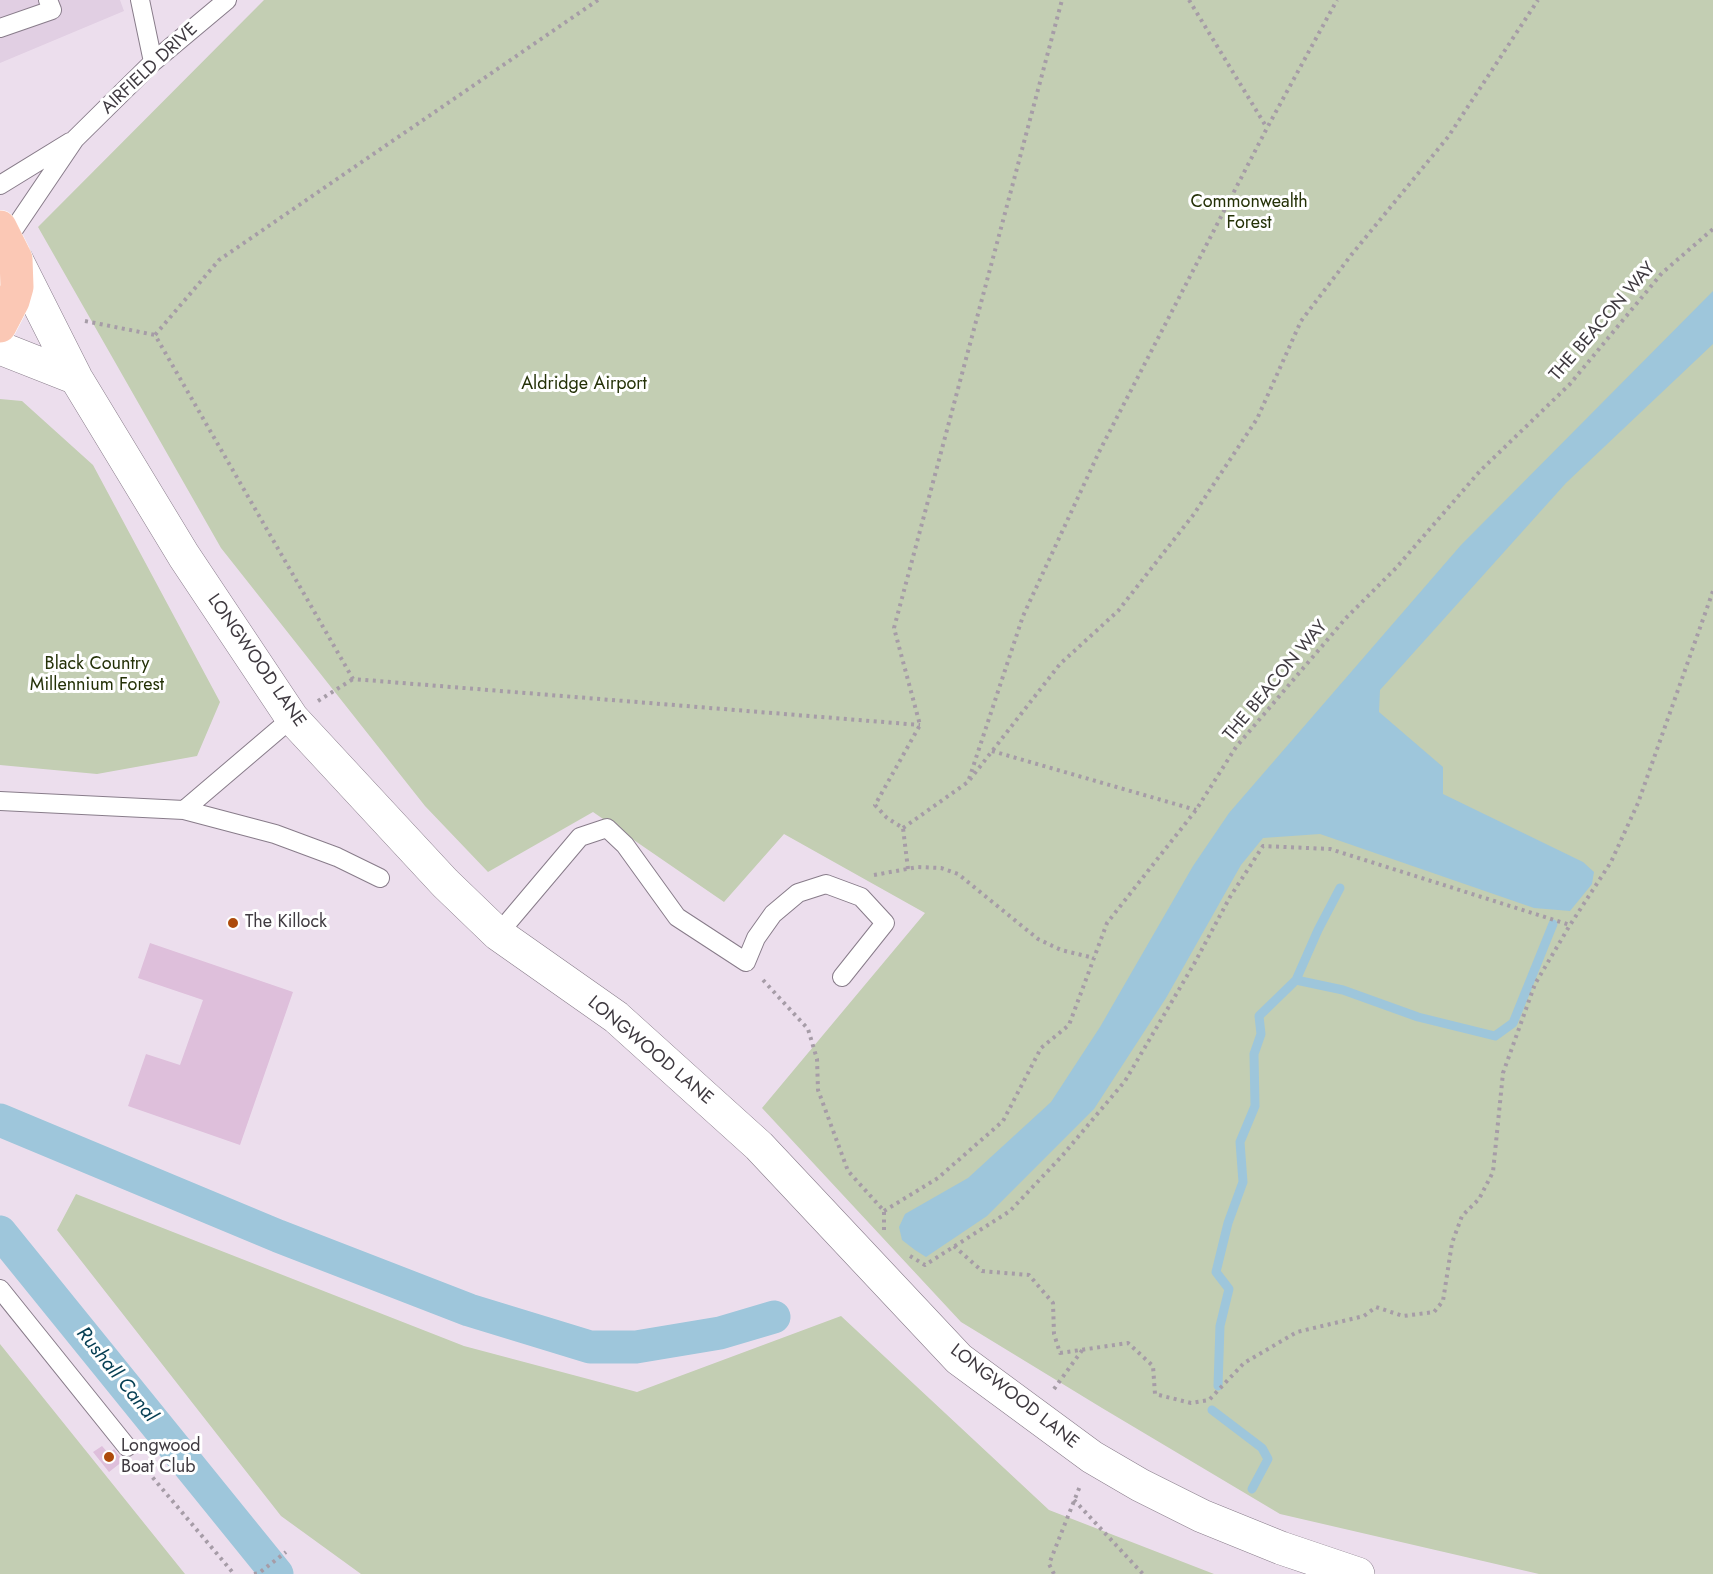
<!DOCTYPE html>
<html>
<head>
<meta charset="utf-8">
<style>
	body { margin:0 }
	canvas { display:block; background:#ecdeed }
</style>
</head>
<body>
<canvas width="1713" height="1574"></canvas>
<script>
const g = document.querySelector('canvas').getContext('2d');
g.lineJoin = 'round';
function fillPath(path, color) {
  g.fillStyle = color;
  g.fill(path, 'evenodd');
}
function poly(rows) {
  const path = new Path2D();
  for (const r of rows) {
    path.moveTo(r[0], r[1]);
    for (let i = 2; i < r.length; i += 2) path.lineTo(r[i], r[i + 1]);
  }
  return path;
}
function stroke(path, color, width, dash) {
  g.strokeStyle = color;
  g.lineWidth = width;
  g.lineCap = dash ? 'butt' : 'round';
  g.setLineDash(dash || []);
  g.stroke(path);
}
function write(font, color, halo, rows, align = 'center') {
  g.font = font + ' Jost,sans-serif';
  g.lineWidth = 6;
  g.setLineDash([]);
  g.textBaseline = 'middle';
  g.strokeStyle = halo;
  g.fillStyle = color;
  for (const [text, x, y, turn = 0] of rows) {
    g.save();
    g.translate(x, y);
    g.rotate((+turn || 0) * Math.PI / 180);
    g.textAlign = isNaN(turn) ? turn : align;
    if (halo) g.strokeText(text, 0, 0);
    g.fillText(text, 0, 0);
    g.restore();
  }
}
const built = poly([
	[0,0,120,0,124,11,0,63]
]);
const green = poly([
	[264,0,1713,0,1713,1574,1539,1574,1280,1514,1102,1408,961,1322,762,1108,925,913,784,834,724,902,593,812,488,872,425,806,221,548,38,227],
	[0,399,22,401,93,465,220,702,197,756,97,774,0,765],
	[76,1194,464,1346,637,1392,841,1316,1049,1510,1214,1574,361,1574,281,1516,57,1230],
	[0,1344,185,1574,0,1574]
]);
const water = poly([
	[1713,291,1713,344,1566,483,1380,690,1379,712,1443,767,1443,794,1583,862,1594,872,1592,884,1570,911,1534,908,1320,834,1263,838,1241,865,1166,998,1094,1109,987,1216,926,1257,915,1250,902,1240,899,1227,905,1214,968,1178,1051,1102,1100,1027,1193,866,1229,813,1461,545]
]);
const stream = poly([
	[1296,980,1343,990,1418,1017,1495,1036,1513,1023,1553,924],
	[1218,1386,1220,1326,1229,1289,1216,1272,1228,1223,1243,1182,1240,1142,1255,1106,1254,1054,1261,1034,1259,1016,1296,980,1318,930,1340,888],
	[1212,1410,1262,1448,1268,1459,1252,1489]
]);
const canal = poly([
	[0,1120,278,1236,469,1310,590,1347,636,1347,720,1333,774,1317],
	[0,1232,277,1574]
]);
const building = poly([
	[150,943,293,992,240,1145,128,1106,146,1054,180,1065,203,1000,138,978],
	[102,1446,109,1454,114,1449,123,1461,109,1472,93,1452]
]);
const path = poly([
	[598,0,219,260,155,335,353,679,920,725],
	[1189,0,1267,128],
	[85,321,155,335],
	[318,701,353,679],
	[992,751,1196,810],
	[969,779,1023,616,1099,452,1267,128,1337,0],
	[903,828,968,782,1060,664,1118,611,1194,514,1257,419,1301,321,1352,254,1448,137,1538,0],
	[908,869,903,828,887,818,875,805,920,725,894,628,1062,0],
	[874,875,918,867,941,868,958,874,1038,939,1061,950,1094,958],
	[763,980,808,1029,817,1059,818,1090,848,1171,884,1211,884,1231],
	[884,1211,938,1178,1003,1121,1041,1048,1069,1025,1107,923,1196,810,1236,747,1346,618,1396,568,1480,471,1570,384,1662,273,1713,229],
	[954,1246,982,1271,1029,1275,1053,1303,1054,1334,1060,1353,1128,1343,1153,1366,1155,1394,1191,1403,1209,1400,1244,1363,1297,1332,1364,1316,1376,1307,1403,1316,1434,1312,1443,1301,1452,1243,1462,1216,1479,1199,1493,1172,1503,1073,1535,984,1570,925],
	[910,1256,925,1265,1010,1211,1062,1156,1125,1081,1194,964,1230,897,1263,846,1330,849,1570,925,1611,862,1638,803,1713,591],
	[1054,1389,1083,1349],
	[143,1466,234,1574],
	[1074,1500,1143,1574],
	[254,1574,259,1573,286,1552],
	[1054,1574,1049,1564,1080,1486]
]);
const lane = poly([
	[140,0,153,62],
	[0,28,52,10,48,0],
	[0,185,70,142],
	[8,238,75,139,153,62,227,0],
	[0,801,184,810,275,834,337,857,380,878],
	[184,810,292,718],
	[498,934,580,837,607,828,625,845,677,917,746,962,756,938,773,914,798,893,826,884,861,897,885,923,842,977],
	[0,1289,127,1447]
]);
const street = poly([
	[16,259,76,378,184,556,292,718,445,883,498,934,616,1017,759,1146,959,1359,1092,1457,1140,1485,1202,1516,1281,1548,1358,1574],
	[0,348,76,378]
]);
const primary = poly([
	[0,227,16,259,17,287,13,301,0,326]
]);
const markers = [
	[233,923,6,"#ad4b0c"],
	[109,1457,6,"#ad4b0c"]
];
const streetNames = [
	["AIRFIELD DRIVE",150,69,-43],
	["THE BEACON WAY",1603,322,-49],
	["LONGWOOD LANE",256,661,55],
	["THE BEACON WAY",1276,681,-50],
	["LONGWOOD LANE",650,1051,40],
	["LONGWOOD LANE",1014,1397,38]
];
const parkNames = [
	["Commonwealth",1249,203],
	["Forest",1249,224],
	["Aldridge Airport",584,385],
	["Black Country",97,665],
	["Millennium Forest",97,686]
];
const poiNames = [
	["The Killock",245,923],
	["Longwood",121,1447],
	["Boat Club",121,1468]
];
const waterNames = [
	["Rushall Canal",116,1375,51]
];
fillPath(built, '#e1cfe3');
fillPath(green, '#c3ceb3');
fillPath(water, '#9ec6db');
stroke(stream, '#9ec6db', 9);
stroke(canal, '#9ec6db', 33);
fillPath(building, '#debfdb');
stroke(lane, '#887c8a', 20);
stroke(street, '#887c8a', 34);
stroke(primary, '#fff', 34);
stroke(path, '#a69ca7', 4, [3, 4.5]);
stroke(lane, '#fff', 18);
stroke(street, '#fff', 33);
stroke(primary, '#fbc8b5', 33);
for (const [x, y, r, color] of markers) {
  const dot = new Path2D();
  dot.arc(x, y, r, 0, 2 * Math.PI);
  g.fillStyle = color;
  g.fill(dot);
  stroke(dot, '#fff', 2);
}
write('18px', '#3f3a40', '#fff', streetNames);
write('18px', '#243107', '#fff', parkNames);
write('18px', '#3f3a40', '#fff', poiNames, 'left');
write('italic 20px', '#053e53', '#fff', waterNames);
</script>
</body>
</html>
